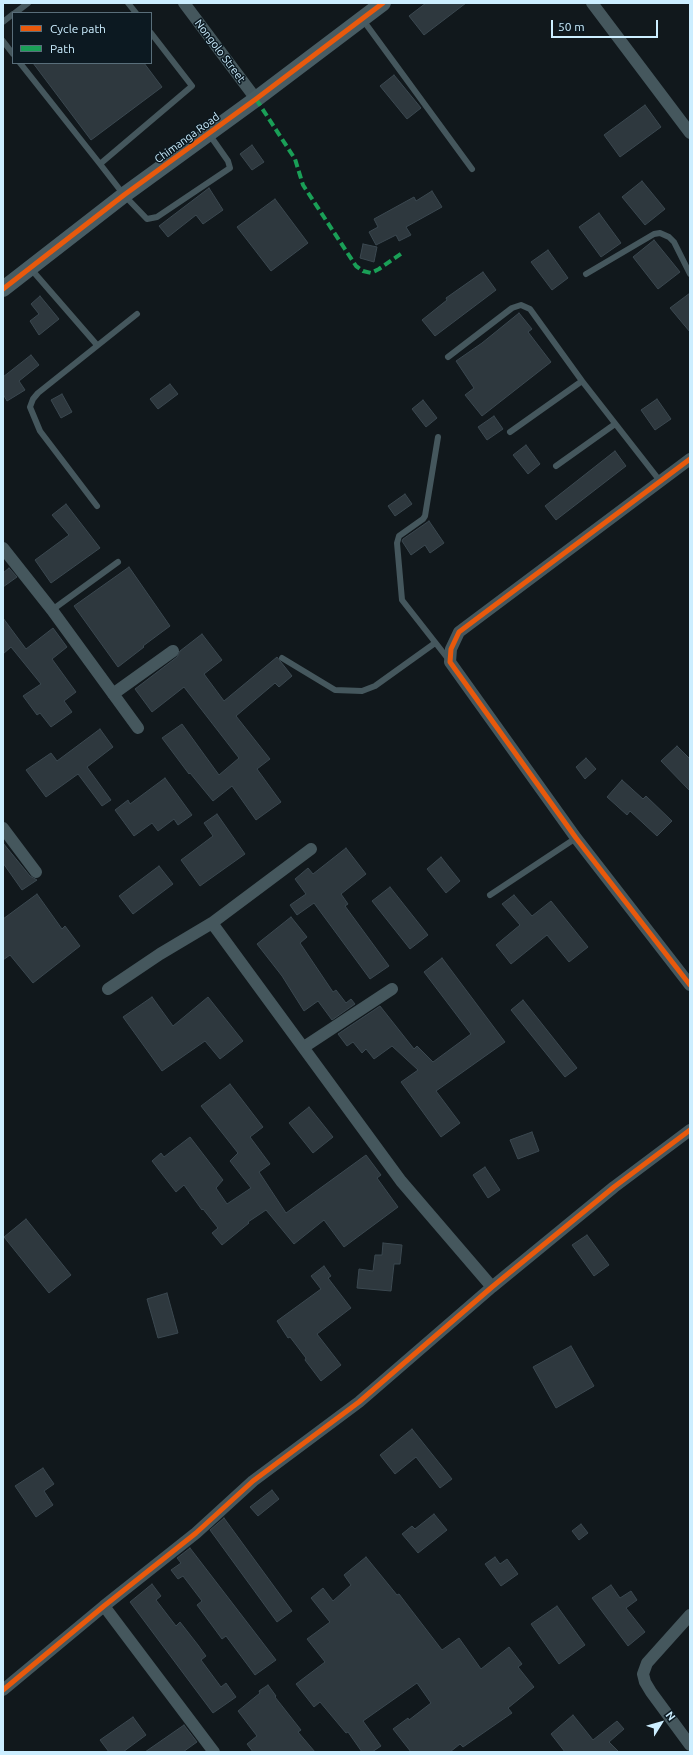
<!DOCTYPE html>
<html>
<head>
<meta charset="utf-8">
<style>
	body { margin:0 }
	#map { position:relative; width:693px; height:1755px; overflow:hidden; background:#11181c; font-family:Ubuntu,sans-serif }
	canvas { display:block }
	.frame { position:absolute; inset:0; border:4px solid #cef; pointer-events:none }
	.legend { position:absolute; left:12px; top:12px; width:140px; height:52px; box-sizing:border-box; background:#0c1921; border:1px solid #596e7a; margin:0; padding:5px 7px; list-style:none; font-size:12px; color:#cef }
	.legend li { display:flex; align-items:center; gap:8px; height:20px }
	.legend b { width:20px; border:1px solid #596e7a }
	.north { position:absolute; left:641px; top:1703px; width:40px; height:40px; -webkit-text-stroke:3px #0c1921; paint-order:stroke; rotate:53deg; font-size:11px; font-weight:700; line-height:16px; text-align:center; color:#cef }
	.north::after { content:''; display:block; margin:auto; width:14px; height:18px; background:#cef; clip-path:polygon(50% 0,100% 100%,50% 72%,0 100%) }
	.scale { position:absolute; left:551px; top:20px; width:107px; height:18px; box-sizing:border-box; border:2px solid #cef; border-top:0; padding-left:5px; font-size:12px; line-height:14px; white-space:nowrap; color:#cef; -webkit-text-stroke:3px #0c1921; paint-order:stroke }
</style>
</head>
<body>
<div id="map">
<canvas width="693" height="1755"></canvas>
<div class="frame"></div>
<ul class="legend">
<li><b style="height:5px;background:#e8590c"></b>Cycle path</li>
<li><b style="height:5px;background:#1a9f57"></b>Path</li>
</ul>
<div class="north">N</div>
<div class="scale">50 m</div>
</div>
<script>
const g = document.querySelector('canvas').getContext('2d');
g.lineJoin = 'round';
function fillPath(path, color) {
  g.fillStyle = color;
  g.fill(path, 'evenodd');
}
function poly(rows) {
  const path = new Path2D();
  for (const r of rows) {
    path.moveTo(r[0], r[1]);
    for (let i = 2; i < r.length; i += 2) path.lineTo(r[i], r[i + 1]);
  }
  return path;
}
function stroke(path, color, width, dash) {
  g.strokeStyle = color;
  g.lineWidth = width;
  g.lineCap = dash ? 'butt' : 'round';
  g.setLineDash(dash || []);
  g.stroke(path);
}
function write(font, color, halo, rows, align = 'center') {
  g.font = font + ' Ubuntu,sans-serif';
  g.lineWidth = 3;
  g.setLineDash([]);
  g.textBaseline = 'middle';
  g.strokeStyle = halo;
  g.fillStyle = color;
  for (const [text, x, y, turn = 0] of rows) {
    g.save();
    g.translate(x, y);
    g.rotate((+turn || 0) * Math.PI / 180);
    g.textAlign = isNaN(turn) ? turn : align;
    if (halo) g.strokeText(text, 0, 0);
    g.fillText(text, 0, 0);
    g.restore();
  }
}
const building = poly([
	[426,3,466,3,424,35,409,16,426,3],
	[33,63,144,63,162,87,91,140,33,63],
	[394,75,421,108,407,119,380,86,394,75],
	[645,105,661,127,620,157,604,135,645,105],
	[252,145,264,162,252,170,240,154,252,145],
	[642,181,665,209,645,225,622,197,642,181],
	[209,188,223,210,203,224,196,215,168,237,159,226,209,188],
	[432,191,442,207,406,227,411,235,399,241,396,235,376,245,369,232,378,227,374,219,414,197,416,201,432,191],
	[275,199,308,243,271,271,237,227,275,199],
	[599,213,621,243,601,257,579,227,599,213],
	[654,240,680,272,658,289,633,257,654,240],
	[363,244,377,247,374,262,360,258,363,244],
	[548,250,568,278,552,290,531,262,548,250],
	[483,272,496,290,435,336,422,320,447,300,446,298,483,272],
	[690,293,690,332,670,308,690,293],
	[40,296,59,319,39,335,30,321,39,314,31,304,40,296],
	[519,313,532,329,528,332,551,362,482,416,465,395,474,388,456,361,482,343,519,313],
	[31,355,39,365,19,381,25,390,7,401,3,394,3,377,31,355],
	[170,384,178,394,158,409,150,399,170,384],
	[62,394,72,412,61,418,51,400,62,394],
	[657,399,671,419,655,430,641,410,657,399],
	[423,400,437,418,426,427,412,409,423,400],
	[494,416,503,429,487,440,478,427,494,416],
	[526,445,540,464,528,474,513,455,526,445],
	[615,451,626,466,556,520,545,506,615,451],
	[405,494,412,504,395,516,388,506,405,494],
	[66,504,100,548,51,583,35,560,69,535,52,515,66,504],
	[429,521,444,543,430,553,425,545,411,555,402,541,403,539,429,521],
	[129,567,170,626,143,646,144,647,118,667,74,606,129,567],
	[9,568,17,577,3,587,3,573,9,568],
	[3,618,26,649,53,628,67,647,52,659,76,692,64,701,72,712,51,727,40,713,37,715,23,696,41,684,11,647,3,654,3,618],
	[202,634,222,660,204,674,224,701,277,657,292,676,279,687,275,683,236,716,270,759,257,769,281,802,256,820,232,786,213,801,190,773,189,774,162,738,182,724,219,775,239,758,184,687,152,712,135,689,177,657,180,651,202,634],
	[100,729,113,747,87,767,111,800,102,806,78,774,46,797,26,770,51,753,57,761,100,729],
	[677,746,690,759,690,791,661,761,677,746],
	[586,758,596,769,585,779,576,767,586,758],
	[165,778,192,815,178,825,174,819,158,831,152,823,134,836,115,810,128,800,130,804,165,778],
	[622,780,643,799,646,796,672,821,657,836,630,811,627,815,607,797,622,780],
	[217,814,245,854,200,886,181,860,213,836,204,823,217,814],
	[3,843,30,876,37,880,22,890,3,863,3,843],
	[346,848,366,874,341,894,348,904,345,906,389,966,370,979,314,903,297,915,290,905,306,894,295,879,308,868,313,874,346,848],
	[441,857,460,881,446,893,427,869,441,857],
	[159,866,173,884,133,914,119,896,159,866],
	[390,887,428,935,410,949,372,901,390,887],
	[37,894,62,929,65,926,80,946,33,983,10,955,3,960,3,919,37,894],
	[514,895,532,916,551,901,588,947,569,962,547,935,511,964,496,945,520,925,502,904,514,895],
	[291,917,307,937,300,943,333,992,336,990,346,1003,351,999,355,1004,332,1020,318,1001,304,1011,282,976,257,944,291,917],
	[442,958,505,1042,436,1091,460,1123,441,1137,401,1082,418,1070,392,1046,374,1059,366,1049,362,1053,353,1042,347,1046,338,1034,380,1006,414,1049,417,1046,433,1062,471,1034,424,972,442,958],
	[152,997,173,1026,208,997,243,1041,220,1059,205,1041,162,1071,123,1017,152,997],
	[523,1000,577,1068,565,1077,511,1010,523,1000],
	[230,1084,263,1127,250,1137,270,1164,259,1172,286,1213,366,1155,381,1175,377,1178,398,1207,344,1247,324,1220,294,1244,266,1210,248,1222,249,1223,222,1245,212,1233,218,1228,203,1209,202,1210,184,1185,176,1192,152,1161,161,1153,164,1157,190,1137,223,1180,216,1188,227,1204,251,1188,230,1161,238,1153,201,1106,230,1084],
	[309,1107,333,1137,313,1153,289,1123,309,1107],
	[532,1132,539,1151,518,1159,510,1140,532,1132],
	[485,1167,500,1190,488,1198,473,1175,485,1167],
	[26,1219,71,1275,49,1293,4,1237,26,1219],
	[587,1235,609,1265,594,1276,572,1245,587,1235],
	[383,1243,402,1245,400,1264,394,1264,391,1291,357,1288,359,1269,373,1271,375,1255,382,1255,383,1243],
	[324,1266,331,1276,328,1278,351,1308,317,1334,341,1365,321,1381,305,1360,306,1358,290,1337,288,1338,277,1321,321,1289,311,1276,324,1266],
	[167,1293,178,1333,158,1338,147,1299,167,1293],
	[571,1346,594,1386,556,1408,533,1367,571,1346],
	[412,1429,452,1479,440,1488,416,1457,395,1474,380,1455,412,1429],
	[43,1468,54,1484,44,1491,53,1505,36,1517,15,1486,43,1468],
	[272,1490,279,1499,258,1516,250,1507,272,1490],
	[434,1514,447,1530,418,1553,402,1534,412,1526,415,1529,434,1514],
	[224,1518,292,1611,277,1622,210,1530,224,1518],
	[581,1524,588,1533,579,1540,572,1531,581,1524],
	[190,1548,276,1660,255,1675,226,1636,222,1639,197,1605,202,1601,183,1576,178,1579,171,1570,181,1563,177,1558,190,1548],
	[366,1557,397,1595,399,1594,442,1650,459,1638,481,1669,509,1647,522,1664,518,1667,534,1687,508,1708,512,1713,463,1747,460,1744,450,1752,411,1752,393,1729,408,1718,409,1720,431,1703,417,1683,363,1721,381,1746,372,1752,362,1752,348,1732,346,1733,320,1702,314,1707,296,1684,325,1662,307,1639,330,1622,311,1598,323,1588,333,1601,351,1585,344,1575,366,1557],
	[495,1557,500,1564,507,1559,518,1574,501,1586,485,1564,495,1557],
	[152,1584,161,1596,156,1600,176,1626,180,1622,198,1645,206,1656,201,1660,221,1687,226,1683,236,1697,213,1713,130,1602,152,1584],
	[611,1585,620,1598,631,1591,637,1600,626,1608,645,1632,628,1646,592,1598,611,1585],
	[557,1606,585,1645,559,1664,531,1624,557,1606],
	[268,1685,276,1696,275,1697,301,1730,298,1732,315,1752,253,1752,247,1744,257,1736,238,1711,260,1693,259,1691,268,1685],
	[573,1715,593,1740,617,1721,624,1729,609,1742,619,1752,565,1752,551,1734,573,1715],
	[133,1717,146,1735,123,1752,109,1752,100,1740,133,1717],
	[184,1725,197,1742,183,1752,145,1752,184,1725]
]);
const lane = poly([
	[128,3,136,13],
	[15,13,28,3],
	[363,20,472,169],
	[3,22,13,14],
	[3,41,13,54],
	[20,63,100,164,192,86,151,33],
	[100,164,124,195,147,219,157,217,230,168,228,161,209,134],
	[31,269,97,345],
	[586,274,654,234,660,233,669,237,674,242,690,274],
	[448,357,512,308,521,305,530,309,582,381],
	[510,432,582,381,660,481],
	[438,437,425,516,423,519,399,536,397,543,402,600,449,660],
	[556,466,615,424],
	[97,506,40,431,30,407,33,399,38,393,137,314],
	[52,610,118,562],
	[282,658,335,690,362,691,375,686,435,643],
	[490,895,576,838]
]);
const street = poly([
	[184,3,256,99],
	[592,3,690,133],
	[690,459,459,632,451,649,450,662,576,838,690,985],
	[3,548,52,610,138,728],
	[113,694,173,651],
	[3,828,36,872],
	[212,923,401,1181,492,1287],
	[108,989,160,954,212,923,311,849],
	[304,1047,392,989],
	[104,1606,214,1752],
	[690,1615,647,1663,643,1674,645,1682,651,1692,690,1745],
	[3,1690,104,1606,196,1533,253,1481,359,1402,492,1287,614,1187,690,1130]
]);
const secondary = poly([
	[3,289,124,195,256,99,383,3]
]);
const quiet = poly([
	[256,99,295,159,303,185,356,266,363,271,371,273,379,269,402,253]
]);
const cycleway = poly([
	[3,289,124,195,256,99,383,3],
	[690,459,459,632,451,649,450,662,576,838,690,985],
	[3,1690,104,1606,196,1533,253,1481,359,1402,492,1287,614,1187,690,1130]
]);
const streetNames = [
	["Nongolo Street",220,51,53],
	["Chimanga Road",187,138,-36]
];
fillPath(building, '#2e383e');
stroke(building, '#3b4850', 1);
stroke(lane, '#45575d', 6);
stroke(street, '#45575d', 12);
stroke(secondary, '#485c63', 16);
stroke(quiet, '#1a9f57', 4, [8, 4]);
stroke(cycleway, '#e8590c', 5);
write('11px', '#cef', '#0c1921', streetNames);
</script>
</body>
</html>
